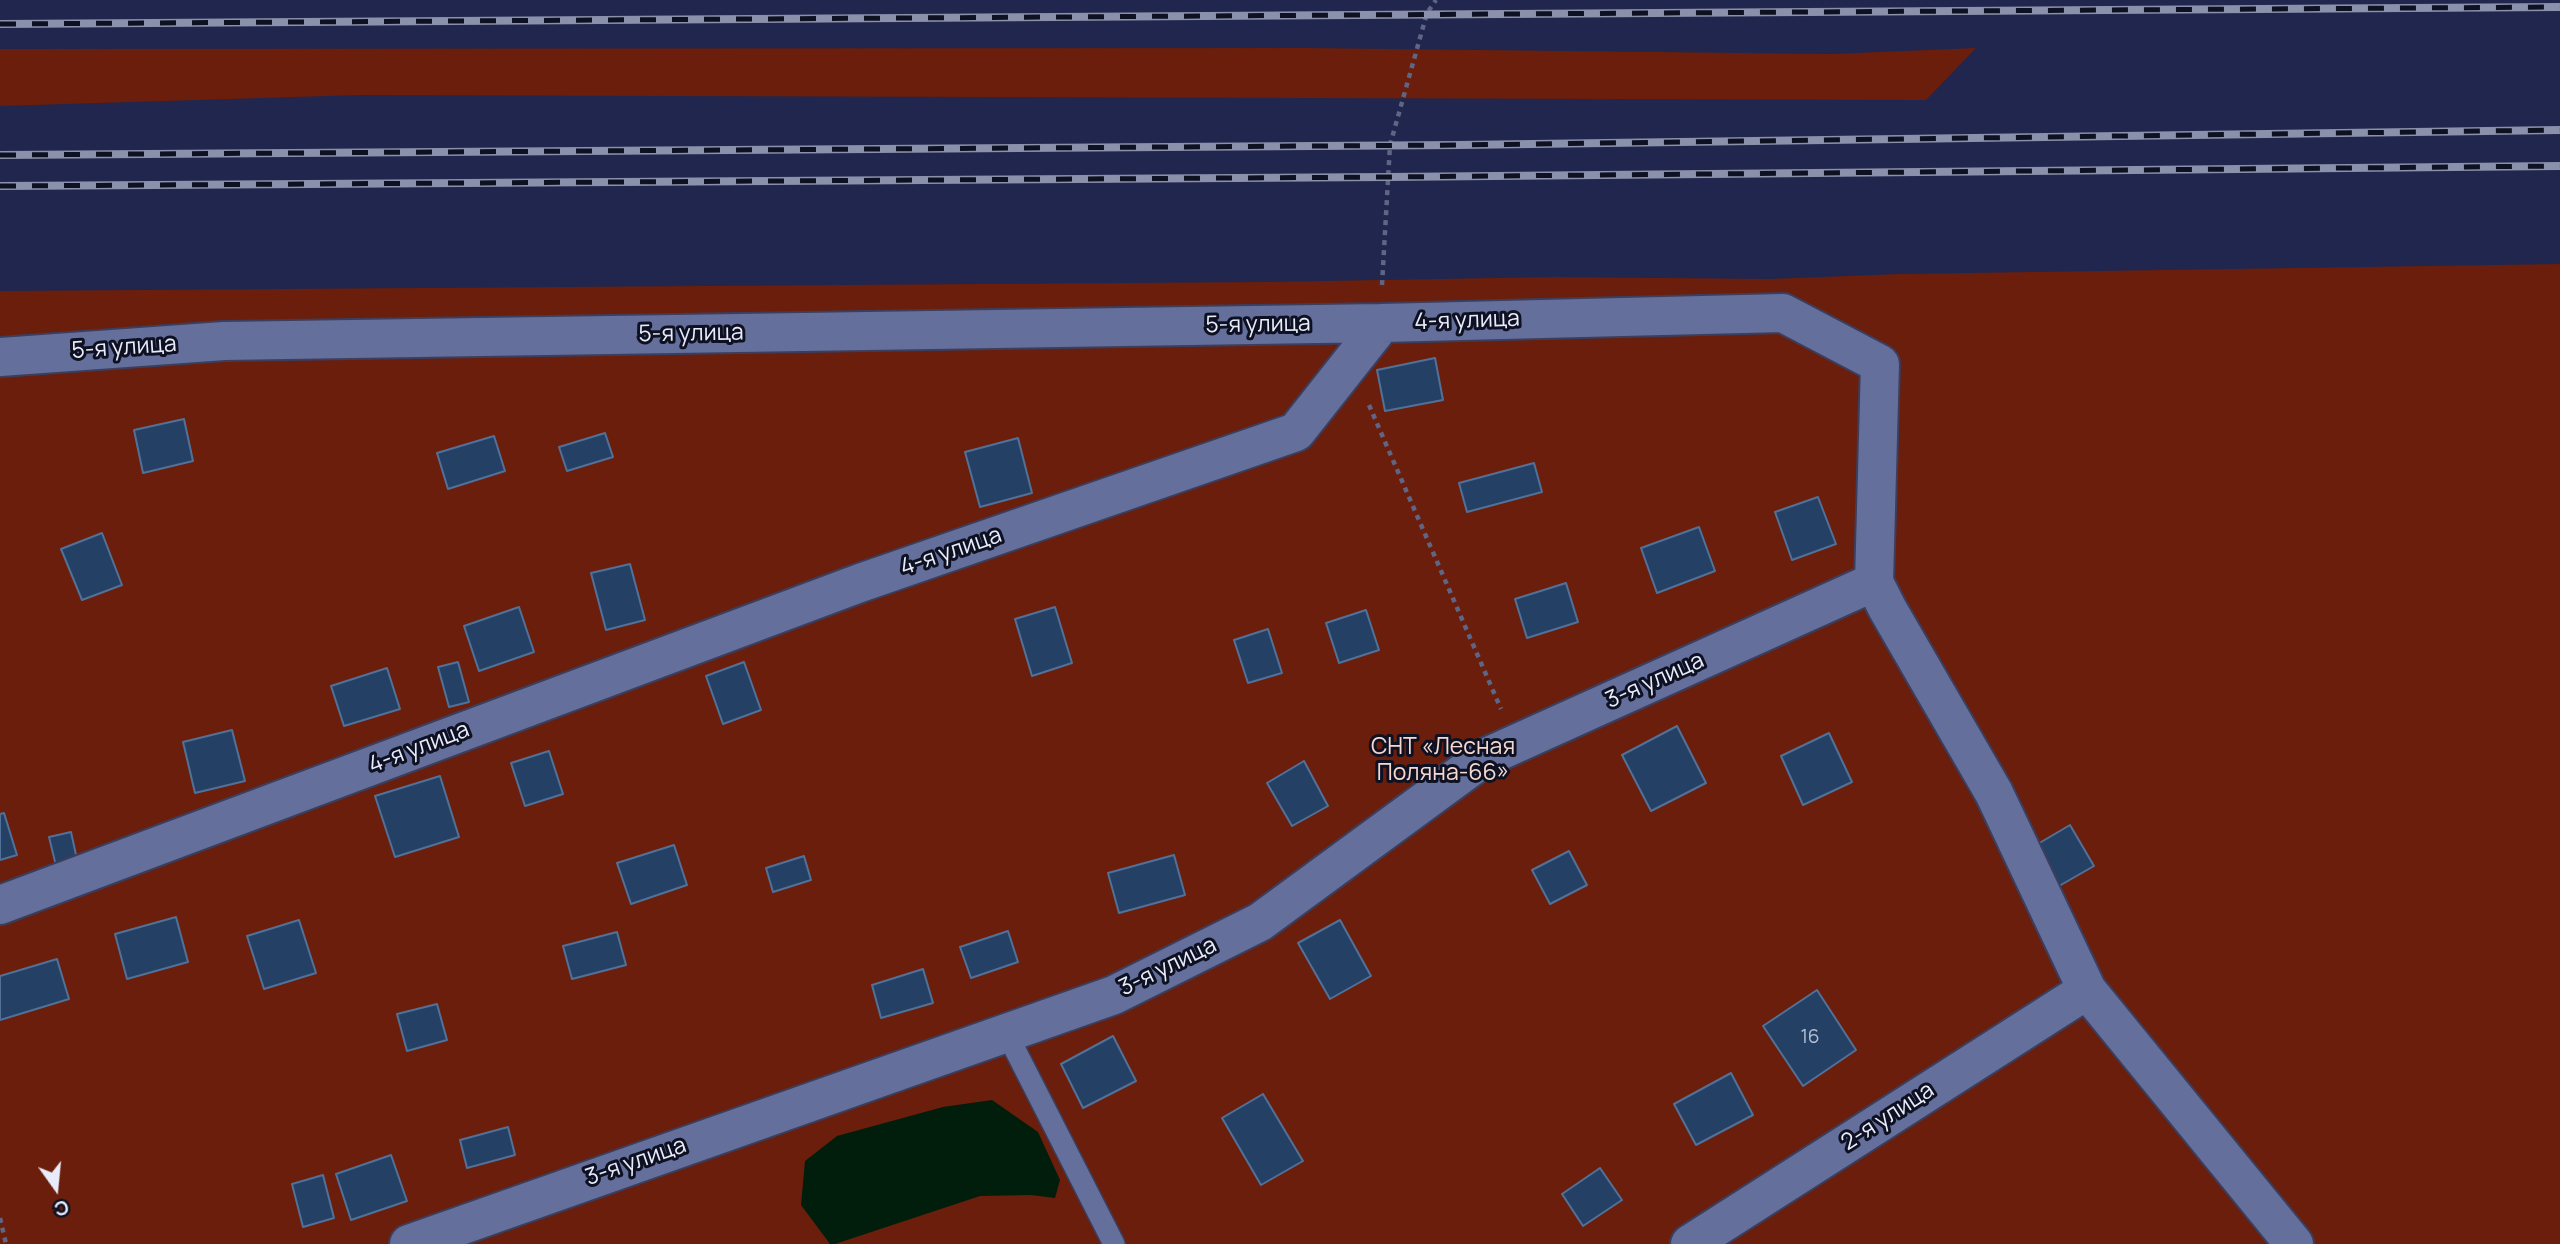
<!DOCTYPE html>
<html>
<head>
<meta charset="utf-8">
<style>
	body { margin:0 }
	#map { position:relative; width:2560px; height:1244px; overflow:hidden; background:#20264d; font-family:Manrope,sans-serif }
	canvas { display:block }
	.north { position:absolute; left:21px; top:1153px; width:70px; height:70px; -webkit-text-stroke:5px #0e1122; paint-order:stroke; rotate:165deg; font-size:19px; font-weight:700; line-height:28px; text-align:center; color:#e7ebfa }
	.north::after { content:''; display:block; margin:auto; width:24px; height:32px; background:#e7ebfa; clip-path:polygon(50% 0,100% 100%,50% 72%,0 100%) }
</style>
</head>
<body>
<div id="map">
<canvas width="2560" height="1244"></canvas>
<div class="north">С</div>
</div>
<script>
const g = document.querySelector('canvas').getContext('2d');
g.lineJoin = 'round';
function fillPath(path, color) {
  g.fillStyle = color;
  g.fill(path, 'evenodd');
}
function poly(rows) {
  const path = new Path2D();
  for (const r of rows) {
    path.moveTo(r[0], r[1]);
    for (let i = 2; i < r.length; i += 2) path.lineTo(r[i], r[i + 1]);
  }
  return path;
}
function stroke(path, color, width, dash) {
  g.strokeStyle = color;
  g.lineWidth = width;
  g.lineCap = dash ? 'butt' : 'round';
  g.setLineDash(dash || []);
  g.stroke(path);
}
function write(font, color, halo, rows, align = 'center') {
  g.font = font + ' Manrope,sans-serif';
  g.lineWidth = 6;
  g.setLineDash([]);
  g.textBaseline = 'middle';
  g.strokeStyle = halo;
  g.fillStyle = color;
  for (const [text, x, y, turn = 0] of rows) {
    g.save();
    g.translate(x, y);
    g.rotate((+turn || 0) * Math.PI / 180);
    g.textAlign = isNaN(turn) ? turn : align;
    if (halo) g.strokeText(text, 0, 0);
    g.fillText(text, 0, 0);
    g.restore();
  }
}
const green = poly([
	[1304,48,1831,54,1976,48,1926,100,360,95,0,106,0,49],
	[2560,264,2560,1244,0,1244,0,291,1264,282,1555,277,1770,279,1900,274]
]);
const water = poly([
	[992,1100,1038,1132,1060,1180,1055,1198,1031,1195,980,1196,835,1244,830,1244,801,1205,805,1161,837,1136,943,1107]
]);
const building = poly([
	[1435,358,1443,400,1385,411,1377,370,1435,358],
	[184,419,193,461,143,473,134,430,184,419],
	[605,433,613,457,567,471,559,447,605,433],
	[494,436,505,471,448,489,437,453,494,436],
	[1018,438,1032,493,980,507,965,452,1018,438],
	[1534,463,1542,492,1467,512,1459,483,1534,463],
	[1818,497,1836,544,1792,560,1775,512,1818,497],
	[1699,527,1715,571,1657,593,1641,548,1699,527],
	[102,533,122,585,82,600,61,549,102,533],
	[630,564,645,620,606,630,591,573,630,564],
	[1566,583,1578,622,1527,638,1515,599,1566,583],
	[519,607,534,652,479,671,464,626,519,607],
	[1055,607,1072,663,1032,676,1015,619,1055,607],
	[1366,610,1379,650,1339,663,1326,623,1366,610],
	[1268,629,1282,673,1248,683,1234,640,1268,629],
	[458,662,469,702,449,707,438,667,458,662],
	[744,662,761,710,723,724,706,676,744,662],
	[387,668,400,709,344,726,331,686,387,668],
	[1677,726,1706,783,1651,811,1622,755,1677,726],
	[232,730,245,781,195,793,183,742,232,730],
	[1829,733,1852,782,1803,805,1781,756,1829,733],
	[549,751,563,794,525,806,511,763,549,751],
	[1304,761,1328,806,1292,826,1267,783,1304,761],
	[440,776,459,837,395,857,375,796,440,776],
	[4,813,17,855,0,860,0,814,4,813],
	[2070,825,2094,866,2059,886,2036,845,2070,825],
	[71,832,78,864,57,870,49,837,71,832],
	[674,845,687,885,631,904,617,863,674,845],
	[1569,851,1587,885,1550,904,1532,870,1569,851],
	[1174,855,1185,895,1119,913,1108,873,1174,855],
	[804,856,811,880,773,892,766,868,804,856],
	[176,917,188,962,127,979,115,934,176,917],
	[299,920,316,973,264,989,247,936,299,920],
	[1340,920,1371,976,1330,999,1298,943,1340,920],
	[1008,931,1018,962,971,978,960,947,1008,931],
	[617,932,626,965,572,979,563,946,617,932],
	[57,959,69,999,0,1020,0,976,57,959],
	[923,969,933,1003,881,1018,872,985,923,969],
	[1817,990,1856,1050,1803,1086,1763,1026,1817,990],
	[437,1004,447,1040,407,1051,397,1014,437,1004],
	[1113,1036,1136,1081,1083,1108,1061,1064,1113,1036],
	[1731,1073,1753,1115,1696,1145,1674,1104,1731,1073],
	[1263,1094,1303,1161,1261,1185,1222,1118,1263,1094],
	[508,1127,515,1155,467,1168,460,1140,508,1127],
	[391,1155,407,1201,351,1220,336,1174,391,1155],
	[1600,1168,1622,1200,1583,1226,1562,1194,1600,1168],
	[323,1175,334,1218,303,1227,292,1184,323,1175]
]);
const path = poly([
	[1382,285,1390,145,1427,13,1436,0],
	[1369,405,1501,709],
	[0,1218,6,1244]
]);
const service = poly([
	[1006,1032,1114,1244]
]);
const minor = poly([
	[0,357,224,341,1382,323],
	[0,905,860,583,1296,432,1382,323,1783,313,1880,364,1874,582,1887,608,1994,793,2087,990,2294,1244],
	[409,1244,1114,995,1260,922,1482,759,1874,582],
	[1690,1244,2087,990]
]);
const rail = poly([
	[0,24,2560,7],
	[0,155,1459,145,2560,130],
	[0,186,1388,177,2560,166]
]);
const numberNames = [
	["16",1810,1038]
];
const streetNames = [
	["4-я улица",1467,321,-2],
	["5-я улица",1258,325,-1],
	["5-я улица",691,334,-1],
	["5-я улица",124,348,-4],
	["4-я улица",951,552,-19],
	["3-я улица",1655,681,-24],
	["4-я улица",419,748,-21],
	["3-я улица",1168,967,-26],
	["2-я улица",1888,1117,-33],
	["3-я улица",636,1162,-19]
];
const parkNames = [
	["СНТ «Лесная",1443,748],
	["Поляна-66»",1443,774]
];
fillPath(green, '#6b1e0b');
fillPath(water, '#001e0b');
fillPath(building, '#244165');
stroke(building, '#527198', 2);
stroke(service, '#3b3e5d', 24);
stroke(minor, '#3b3e5d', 42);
stroke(path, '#5f6584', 4.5, [5, 5]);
stroke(service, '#656f9c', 21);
stroke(minor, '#656f9c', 38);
stroke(rail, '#8c91ab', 8);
stroke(rail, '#0e1122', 5, [16]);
write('19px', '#b6c0d5', null, numberNames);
write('23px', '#e7ebfa', '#0e1122', streetNames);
write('23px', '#f5d8d0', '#0e1122', parkNames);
</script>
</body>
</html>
